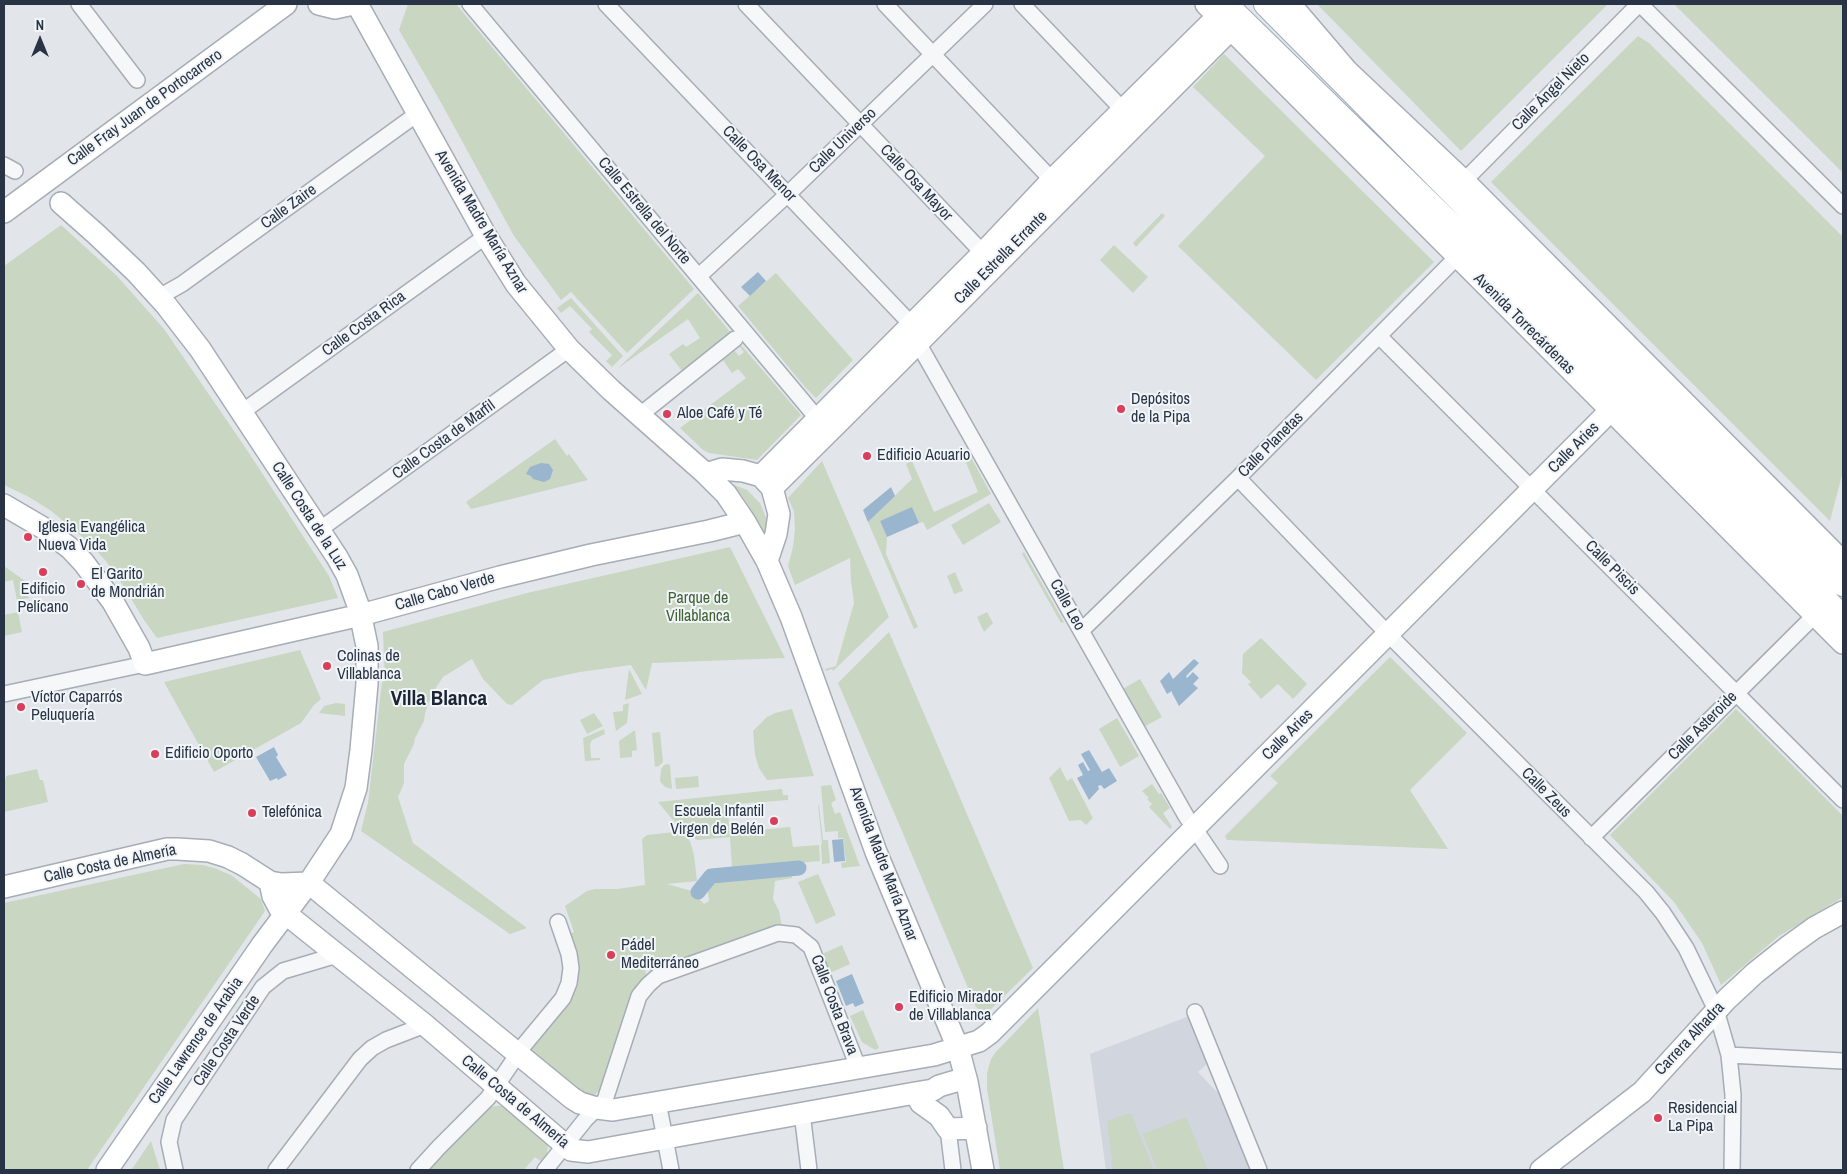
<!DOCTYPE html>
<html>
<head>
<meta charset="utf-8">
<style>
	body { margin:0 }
	#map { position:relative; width:1847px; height:1174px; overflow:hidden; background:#e2e6eb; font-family:"Archivo Narrow",sans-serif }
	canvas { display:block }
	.frame { position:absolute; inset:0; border:5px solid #283445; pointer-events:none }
	.north { position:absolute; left:15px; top:15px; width:50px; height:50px; -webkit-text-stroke:4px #f2f5f8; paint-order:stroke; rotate:0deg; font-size:14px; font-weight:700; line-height:20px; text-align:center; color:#283445 }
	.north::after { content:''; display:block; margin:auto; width:18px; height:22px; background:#283445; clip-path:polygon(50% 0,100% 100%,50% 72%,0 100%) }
</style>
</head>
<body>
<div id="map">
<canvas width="1847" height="1174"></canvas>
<div class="frame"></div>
<div class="north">N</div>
</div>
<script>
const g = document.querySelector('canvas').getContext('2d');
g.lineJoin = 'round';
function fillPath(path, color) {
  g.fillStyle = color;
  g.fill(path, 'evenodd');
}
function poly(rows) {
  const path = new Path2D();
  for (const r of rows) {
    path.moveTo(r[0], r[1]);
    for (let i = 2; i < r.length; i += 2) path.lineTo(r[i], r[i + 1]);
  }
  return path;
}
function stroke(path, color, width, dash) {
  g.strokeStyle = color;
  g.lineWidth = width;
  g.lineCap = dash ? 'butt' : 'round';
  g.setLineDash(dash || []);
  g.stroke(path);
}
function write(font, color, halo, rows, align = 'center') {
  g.font = font + ' "Archivo Narrow",sans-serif';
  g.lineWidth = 4;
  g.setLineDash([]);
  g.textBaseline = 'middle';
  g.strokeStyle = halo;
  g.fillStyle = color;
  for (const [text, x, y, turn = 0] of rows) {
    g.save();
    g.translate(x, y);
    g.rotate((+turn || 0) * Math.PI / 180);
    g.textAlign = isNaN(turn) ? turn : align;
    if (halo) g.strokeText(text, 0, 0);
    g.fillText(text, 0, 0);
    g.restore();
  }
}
const built = poly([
	[1189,1016,1207,1064,1198,1072,1216,1091,1230,1098,1259,1170,1106,1170,1090,1054]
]);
const green = poly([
	[408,4,456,4,694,289,627,353,571,292,561,300,514,236,439,99,399,30],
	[1317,4,1608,4,1461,151],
	[1674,4,1843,4,1843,173],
	[1638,36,1649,43,1843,237,1843,471,1830,521,1491,182],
	[1224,54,1434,262,1316,380,1178,246,1265,156,1193,87],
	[1162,213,1165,216,1136,247,1133,243],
	[61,225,117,276,164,329,245,447,329,576,338,598,157,638,144,620,116,574,105,560,86,540,50,510,27,496,4,485,4,266],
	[1114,245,1148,277,1133,293,1100,260],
	[776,273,853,360,816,398,805,387,738,306],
	[698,293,731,333,682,371,669,354,683,344,686,347,700,338,688,319,617,369],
	[571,298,623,356,612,367,606,361,612,355,589,332,592,329,570,306,561,313,557,308],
	[741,345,801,415,757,460,709,453,703,450,680,428,746,378,738,369,732,373,723,360,735,351,739,356,744,352,740,347],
	[555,439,567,456,569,454,588,480,471,509,466,502],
	[968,452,991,494,927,530,923,522,919,523,912,508,880,521,887,537,886,554,918,627,914,629,868,522,912,479,906,464,912,461,934,512,978,492,963,455],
	[822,461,889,617,833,671,832,669,826,671,825,669,836,666,854,603,851,581,850,558,795,585,788,566,793,547,795,530,794,511,788,498],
	[732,484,747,490,760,503,767,520,768,537,743,497],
	[989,503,1001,522,963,545,951,525],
	[730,547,785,658,652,663,646,690,631,665,580,672,543,680,512,705,507,704,483,679,472,659,443,677,433,692,425,713,424,721,415,738,414,744,404,764,404,783,398,797,413,843,527,928,510,934,361,831,368,803,382,682,385,681,383,632,527,593],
	[1024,552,1064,622,1061,623,1022,554],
	[4,566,32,586,28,589,30,591,26,595,30,598,17,600,13,580,4,582],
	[955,572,963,591,954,594,947,576],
	[18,612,22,632,4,636,4,615],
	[987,612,993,623,984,632,977,617],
	[889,632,1033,968,990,1010,980,1010,976,1007,899,824,838,683],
	[1261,638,1307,684,1293,699,1278,684,1261,699,1248,684,1251,682,1242,673,1243,654],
	[300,650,321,699,314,705,301,723,214,772,164,682],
	[1390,657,1467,733,1410,790,1448,849,1227,840,1225,836,1278,783,1270,776],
	[629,669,642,694,625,700],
	[1140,679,1162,717,1142,728,1121,690],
	[336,703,345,704,345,716,319,713,324,706],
	[629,703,627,723,616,731,613,712,623,711,623,705],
	[792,709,814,776,767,780,759,768,755,755,753,731,767,717,775,713],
	[1736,709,1843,816,1843,897,1779,936,1721,985,1702,943,1674,902,1610,835],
	[594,713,603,726,587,734,580,720],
	[1117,718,1139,756,1120,767,1099,729],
	[604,729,605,734,592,740,590,744,591,758,600,758,600,760,585,761,583,738],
	[635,730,637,750,632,751,632,757,620,758,619,741],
	[660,732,663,762,659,766,655,767,652,733],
	[668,764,670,765,672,789,665,787,660,781,661,769,664,765],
	[1060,767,1067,781,1072,778,1093,818,1086,825,1081,820,1069,821,1049,778],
	[37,769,40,780,43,780,48,802,4,812,4,780,6,779,6,776],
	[698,776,699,787,676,789,675,778],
	[1152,784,1159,794,1161,793,1170,808,1163,813,1172,827,1170,829,1149,807,1152,804,1147,799,1149,798,1142,791],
	[831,785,836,800,831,803,835,814,840,812,860,866,842,868,841,863,846,862,843,838,838,838,838,831,825,832,821,786],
	[782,789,783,795,788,795,788,800,724,805,725,815,728,815,730,833,790,827,793,847,819,845,820,861,732,869,730,837,698,840,693,838,672,819,658,802],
	[818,805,819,805,823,840,828,840,830,863,822,864,821,845,822,844],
	[675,832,681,833,690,841,694,855,697,881,667,884,692,891,704,904,709,901,707,885,712,880,792,872,792,878,775,881,773,899,779,911,782,926,651,975,647,956,643,959,647,979,599,1091,593,1096,586,1096,530,1050,532,1045,568,1003,576,984,567,935,574,932,565,906,587,891,595,889,617,889,645,885,642,839,647,835],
	[184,864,203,865,214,868,231,875,261,899,265,911,87,1170,4,1170,4,903],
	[818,874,836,915,816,924,798,882],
	[842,945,850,964,830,973,822,954],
	[1038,1008,1064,1170,1000,1170,987,1089,987,1073,991,1059,995,1053],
	[863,1010,879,1048,875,1050,862,1042,850,1016],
	[504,1105,548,1143,547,1155,544,1162,542,1162,535,1157,524,1170,427,1170,489,1107],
	[1131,1113,1154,1170,1113,1170,1107,1121],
	[1186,1117,1208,1170,1157,1170,1143,1134],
	[151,1141,160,1170,131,1170,132,1169]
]);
const water = poly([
	[758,272,766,281,750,296,741,287],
	[541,463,549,464,553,470,550,479,544,482,533,479,531,476,526,474,530,467],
	[891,487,895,496,868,522,863,510],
	[912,507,919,523,887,537,880,521],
	[1194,659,1199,663,1186,676,1187,678,1193,672,1199,678,1193,684,1198,688,1179,706,1172,693,1172,691,1167,694,1160,681,1169,672,1173,679],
	[274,747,278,755,276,757,287,775,278,780,277,778,270,781,256,757],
	[1089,750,1102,772,1109,768,1117,781,1104,789,1101,785,1098,786,1099,789,1089,800,1077,778,1083,775,1078,765,1083,762,1088,771,1090,770,1081,754],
	[843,839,845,861,834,862,832,840],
	[852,974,864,1003,855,1007,853,1003,846,1006,836,981]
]);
const canal = poly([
	[698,892,711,876,799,868]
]);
const street = poly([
	[79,4,137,80],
	[470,4,817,418],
	[606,4,911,324],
	[746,4,983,253],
	[885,4,1052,180],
	[1022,4,1123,110],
	[1640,4,1843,206],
	[4,165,15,171],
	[1464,181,1639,4],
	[699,276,788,194,985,4],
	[159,297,182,284,417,114],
	[1379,336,1843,800],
	[918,343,1186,816,1220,866],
	[242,412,486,236],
	[640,415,735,339],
	[1238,478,1388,634,1646,892,1663,913,1686,948,1716,1010,1729,1055,1733,1095,1732,1170],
	[319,530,569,349],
	[1081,631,1238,478,1457,257],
	[4,694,145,664],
	[1591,838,1815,615],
	[1195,1012,1259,1170],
	[1729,1055,1843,1061],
	[658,1102,671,1170],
	[802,1113,809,1170],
	[948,1129,953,1170],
	[175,1170,169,1142,174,1120,263,987,283,971,337,955],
	[276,1170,360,1059,372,1048,386,1040,425,1025],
	[418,1170,440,1146,488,1098,524,1045,563,998,569,983,571,968,569,954,558,922],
	[545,1170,585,1120,605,1100,639,996,648,985,658,976,778,933,796,935,811,947,858,1067]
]);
const secondary = poly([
	[319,4,335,8,353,4],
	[357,4,486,236,516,284,569,349,611,390,706,474,726,494,745,522,767,561,791,617,876,852,958,1048,967,1082,983,1170],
	[1206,4,1843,643],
	[1290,4,1354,79],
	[1346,70,1468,185,1843,562],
	[61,203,96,234,136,272,166,305,200,349,337,557,347,575,359,608,367,646,367,684,361,750,356,788,341,834,310,881,262,945,107,1170],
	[4,212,286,4],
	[706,474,722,469,743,471,761,476,772,488,779,514,776,534,767,561],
	[761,476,983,253,1052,180,1218,16],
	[772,488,894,367,1231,29],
	[4,505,45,529,71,549,84,563,113,602,139,648,145,664,361,615,500,577,591,555,709,531,745,522],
	[270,882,281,884,309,883,572,1098,580,1103,597,1108,613,1110,934,1055,979,1041,990,1033,1063,960,1611,410],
	[270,882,273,896,280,909,425,1025,571,1150,588,1152,915,1093,921,1103,939,1116,948,1129,976,1128],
	[4,887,167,849,177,849,209,851,228,857,242,864,281,889],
	[915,1093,933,1090,939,1086,966,1078],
	[1541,1170,1642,1092,1727,999,1755,973,1789,946,1814,928,1843,912]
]);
const primary = poly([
	[1225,4,1452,226,1843,618],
	[1266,4,1662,404,1843,584]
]);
const markers = [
	[1121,409,5,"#d93e5b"],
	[667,414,5,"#d93e5b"],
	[867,456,5,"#d93e5b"],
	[28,537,5,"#d93e5b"],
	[43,572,5,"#d93e5b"],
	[81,584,5,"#d93e5b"],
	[327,666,5,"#d93e5b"],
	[21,707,5,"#d93e5b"],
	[155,754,5,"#d93e5b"],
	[252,813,5,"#d93e5b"],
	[774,821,5,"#d93e5b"],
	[611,955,5,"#d93e5b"],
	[899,1007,5,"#d93e5b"],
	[1658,1118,5,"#d93e5b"]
];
const streetNames = [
	["Calle Ángel Nieto",1551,92,-45],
	["Calle Fray Juan de Portocarrero",145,108,-36],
	["Calle Universo",843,141,-44],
	["Calle Osa Menor",759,164,46],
	["Calle Osa Mayor",916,183,47],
	["Calle Zaire",289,207,-36],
	["Calle Estrella del Norte",644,211,50],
	["Avenida Madre María Aznar",481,222,59],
	["Calle Estrella Errante",1001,258,-45],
	["Calle Costa Rica",364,324,-36],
	["Avenida Torrecárdenas",1524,324,45],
	["Calle Costa de Marfil",444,440,-36],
	["Calle Planetas",1271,445,-45],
	["Calle Aries",1574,448,-45],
	["Calle Costa de la Luz",309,516,57],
	["Calle Piscis",1612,568,45],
	["Calle Cabo Verde",445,592,-16],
	["Calle Leo",1067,605,61],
	["Calle Asteroide",1703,726,-45],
	["Calle Aries",1288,735,-45],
	["Calle Zeus",1546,793,45],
	["Calle Costa de Almería",110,864,-12],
	["Avenida Madre María Aznar",883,864,69],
	["Calle Costa Brava",834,1005,69],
	["Carrera Alhadra",1690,1039,-47],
	["Calle Lawrence de Arabia",196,1041,-55],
	["Calle Costa Verde",227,1041,-56],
	["Calle Costa de Almería",515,1102,40]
];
const poiNames = [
	["Depósitos",1131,400],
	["de la Pipa",1131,418],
	["Aloe Café y Té",677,414],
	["Edificio Acuario",877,456],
	["Iglesia Evangélica",38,528],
	["Nueva Vida",38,546],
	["El Garito",91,575],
	["de Mondrián",91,593],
	["Edificio",43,590,"center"],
	["Pelícano",43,608,"center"],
	["Colinas de",337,657],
	["Villablanca",337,675],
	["Víctor Caparrós",31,698],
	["Peluquería",31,716],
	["Edificio Oporto",165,754],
	["Escuela Infantil",764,812,"right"],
	["Virgen de Belén",764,830,"right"],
	["Telefónica",262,813],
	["Pádel",621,946],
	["Mediterráneo",621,964],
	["Edificio Mirador",909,998],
	["de Villablanca",909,1016],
	["Residencial",1668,1109],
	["La Pipa",1668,1127]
];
const parkNames = [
	["Parque de",698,599],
	["Villablanca",698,617]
];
const districtNames = [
	["Villa Blanca",439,699]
];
fillPath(built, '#d0d5de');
fillPath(green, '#c8d6c2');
fillPath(water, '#9ab5ce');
stroke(canal, '#9ab5ce', 15);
stroke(street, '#a6adb6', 18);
stroke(secondary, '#a6adb6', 24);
stroke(primary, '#a0abb8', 26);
stroke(street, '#f5f7f9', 15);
stroke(secondary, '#fff', 21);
stroke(primary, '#fff', 24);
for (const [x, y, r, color] of markers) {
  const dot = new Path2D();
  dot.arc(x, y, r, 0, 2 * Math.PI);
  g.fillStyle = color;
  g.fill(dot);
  stroke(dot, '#f2f5f8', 2);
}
write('16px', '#283445', '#f2f5f8', streetNames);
write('16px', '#283445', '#f2f5f8', poiNames, 'left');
write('16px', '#3f6234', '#f2f5f8', parkNames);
write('bold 21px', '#1b2536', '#f2f5f8', districtNames);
</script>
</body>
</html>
